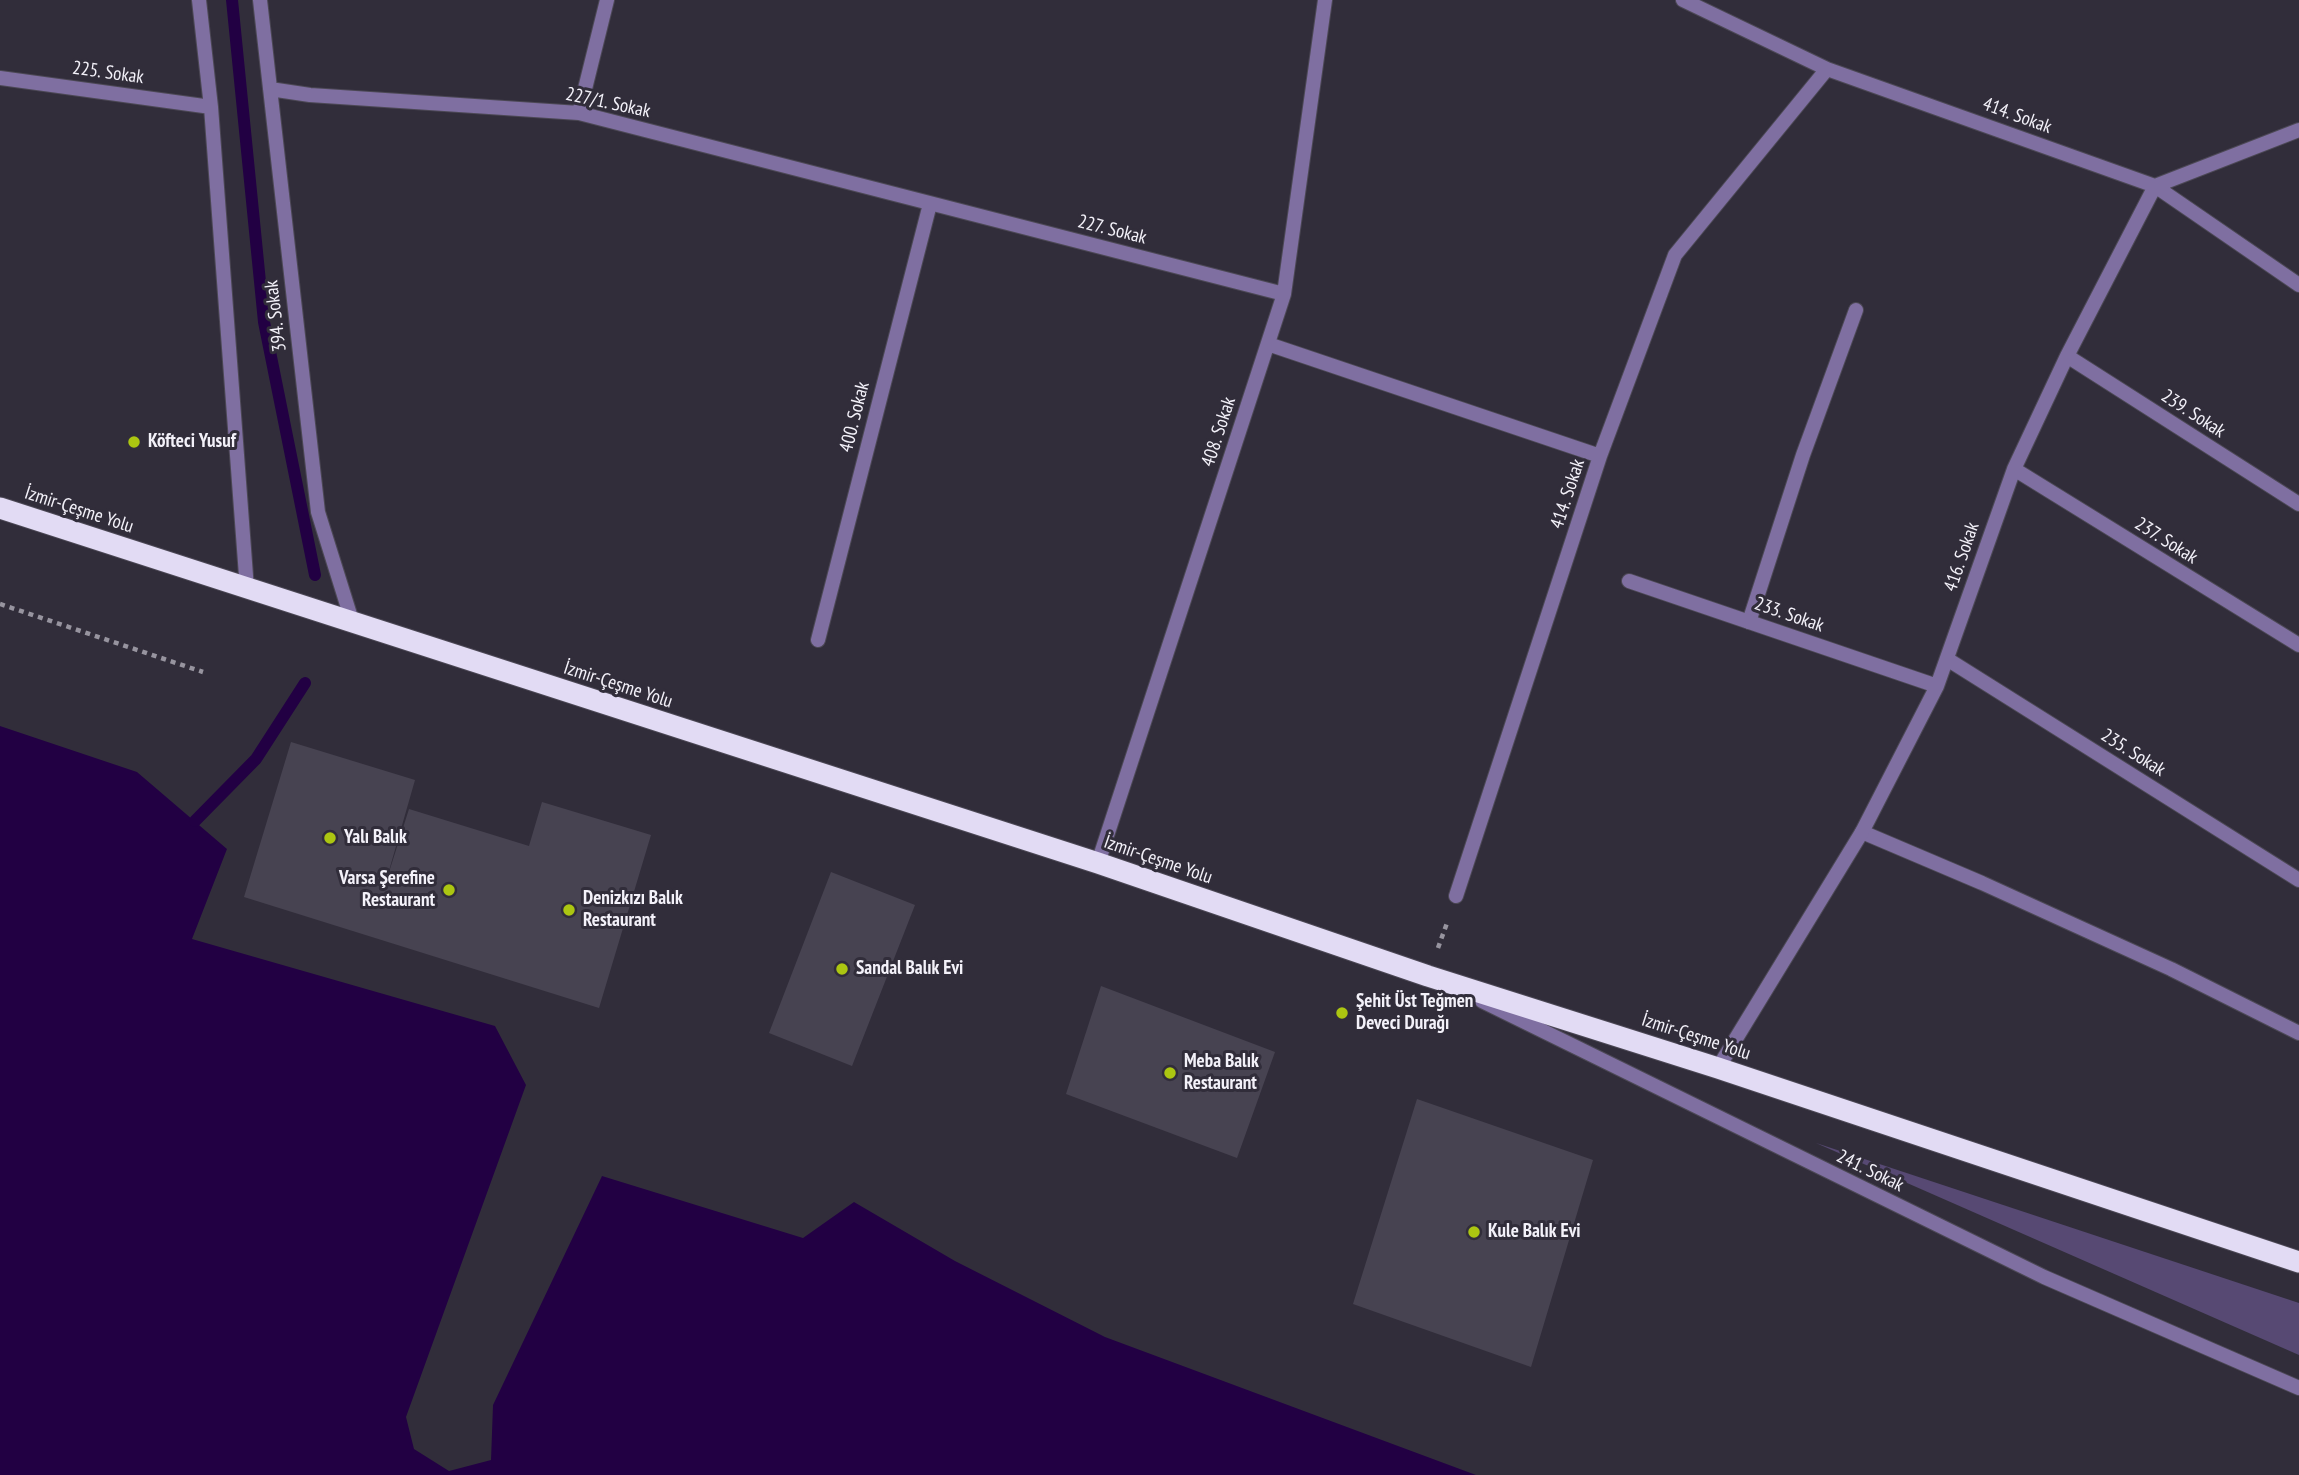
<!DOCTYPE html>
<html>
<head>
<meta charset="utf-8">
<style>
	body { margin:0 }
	canvas { display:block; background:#312d3a }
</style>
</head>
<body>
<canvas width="2299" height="1475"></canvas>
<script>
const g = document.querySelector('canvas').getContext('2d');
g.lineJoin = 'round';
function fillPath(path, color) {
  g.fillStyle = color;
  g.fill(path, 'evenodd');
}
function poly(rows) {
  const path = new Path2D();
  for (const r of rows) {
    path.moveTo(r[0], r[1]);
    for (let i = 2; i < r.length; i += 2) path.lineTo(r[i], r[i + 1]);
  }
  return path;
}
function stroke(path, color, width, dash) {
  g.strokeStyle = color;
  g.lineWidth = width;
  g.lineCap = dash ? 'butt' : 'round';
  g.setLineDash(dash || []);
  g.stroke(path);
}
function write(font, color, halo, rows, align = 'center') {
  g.font = font + ' "PT Sans Narrow",sans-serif';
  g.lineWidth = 6;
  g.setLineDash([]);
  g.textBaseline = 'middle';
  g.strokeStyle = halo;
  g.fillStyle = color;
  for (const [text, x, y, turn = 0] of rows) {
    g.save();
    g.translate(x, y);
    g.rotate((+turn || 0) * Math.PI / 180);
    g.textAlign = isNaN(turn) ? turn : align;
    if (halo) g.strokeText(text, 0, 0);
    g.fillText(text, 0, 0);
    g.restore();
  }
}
const green = poly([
	[1816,1143,2299,1303,2299,1355]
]);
const water = poly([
	[0,726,137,772,227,849,192,939,495,1026,526,1085,406,1417,414,1449,449,1471,491,1460,493,1405,602,1176,803,1238,854,1202,955,1261,1105,1337,1476,1475,0,1475]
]);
const stream = poly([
	[232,0,264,322,315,575],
	[195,821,256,759,305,683]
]);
const building = poly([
	[291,742,415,780,384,888,409,809,529,846,542,802,651,835,599,1008,244,897],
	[831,872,915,905,852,1066,769,1033],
	[1101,986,1275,1052,1237,1158,1066,1094],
	[1417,1099,1593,1160,1531,1367,1353,1304]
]);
const path = poly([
	[0,604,203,672],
	[1438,948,1447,923]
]);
const lane = poly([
	[1749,622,1803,455,1856,310],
	[1862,832,1982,883,2171,969,2299,1033]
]);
const street = poly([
	[199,0,211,107,247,589],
	[260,0,318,512,353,624],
	[1683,0,1827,69,2155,186,2299,285],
	[0,78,211,107],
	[270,89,310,95,579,113,1284,294],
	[579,113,607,0],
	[1268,344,1600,456],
	[2067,356,2299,504],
	[2014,469,2299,645],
	[1629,581,1937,686],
	[818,640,930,204],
	[1947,659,2299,880],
	[1098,863,1284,294,1325,0],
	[1456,896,1600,456,1675,255,1827,69],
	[1482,1001,2044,1277,2299,1388],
	[1718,1068,1862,832,1937,686,2014,469,2067,356,2155,186,2299,130]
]);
const highway = poly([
	[0,508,1098,863,1428,976,1718,1068,2299,1262]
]);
const markers = [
	[134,442,7,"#acc611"],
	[330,838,7,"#acc611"],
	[449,890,7,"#acc611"],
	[569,910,7,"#acc611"],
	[842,969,7,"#acc611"],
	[1342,1013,7,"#acc611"],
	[1170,1073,7,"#acc611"],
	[1474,1232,7,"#acc611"]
];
const streetNames = [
	["225. Sokak",108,73,8],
	["227/1. Sokak",608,103,12],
	["414. Sokak",2017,116,20],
	["227. Sokak",1112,230,14],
	["394. Sokak",276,316,-97],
	["239. Sokak",2193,414,33],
	["400. Sokak",855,417,-76],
	["408. Sokak",1219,432,-72],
	["414. Sokak",1568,494,-72],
	["İzmir-Çeşme Yolu",79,510,18],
	["237. Sokak",2166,541,32],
	["416. Sokak",1962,557,-71],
	["233. Sokak",1789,615,19],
	["İzmir-Çeşme Yolu",618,685,18],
	["235. Sokak",2133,753,32],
	["İzmir-Çeşme Yolu",1158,860,19],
	["İzmir-Çeşme Yolu",1696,1037,18],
	["241. Sokak",1870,1171,26]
];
const poiNames = [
	["Köfteci Yusuf",148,442],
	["Yalı Balık",344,838],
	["Varsa Şerefine",435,879,"right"],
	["Restaurant",435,901,"right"],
	["Denizkızı Balık",583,899],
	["Restaurant",583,921],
	["Sandal Balık Evi",856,969],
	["Şehit Üst Teğmen",1356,1002],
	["Deveci Durağı",1356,1024],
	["Meba Balık",1184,1062],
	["Restaurant",1184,1084],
	["Kule Balık Evi",1488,1232]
];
fillPath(green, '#574973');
fillPath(water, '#220043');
stroke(stream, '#220043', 12);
fillPath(building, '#474351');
stroke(lane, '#4c4855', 16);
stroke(street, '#4c4855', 16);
stroke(highway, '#4c4855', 23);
stroke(path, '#97949f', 4.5, [5, 5]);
stroke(lane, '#7f6fa1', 14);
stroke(street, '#7f6fa1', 14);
stroke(highway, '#e2dbf4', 21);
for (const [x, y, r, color] of markers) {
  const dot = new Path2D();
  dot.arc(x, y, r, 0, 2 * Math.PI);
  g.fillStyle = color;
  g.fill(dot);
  stroke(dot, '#312d3a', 2.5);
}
write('19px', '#f3f1f9', '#312d3a', streetNames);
write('bold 19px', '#f3f1f9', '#312d3a', poiNames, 'left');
</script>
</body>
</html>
